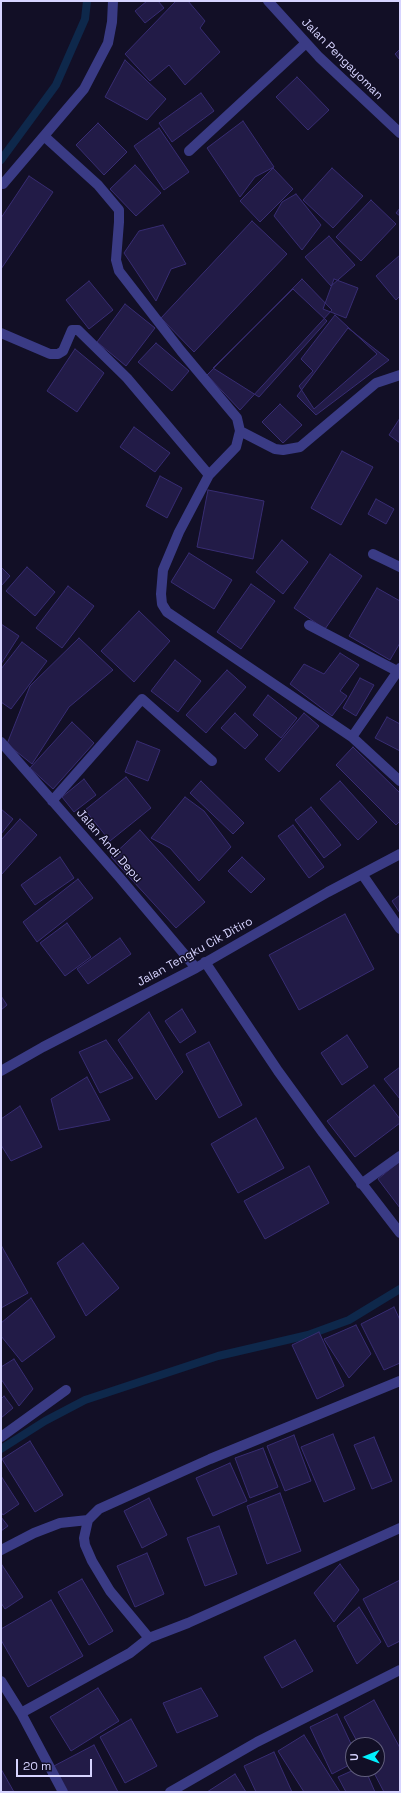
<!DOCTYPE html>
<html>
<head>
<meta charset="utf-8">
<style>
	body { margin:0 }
	#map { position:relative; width:401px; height:1793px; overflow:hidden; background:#120f26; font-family:"Space Grotesk",sans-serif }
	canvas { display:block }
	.frame { position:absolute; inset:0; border:2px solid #d7d4ff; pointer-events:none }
	.north { position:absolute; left:345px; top:1737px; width:40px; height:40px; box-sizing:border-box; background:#120f26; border:1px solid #615e7d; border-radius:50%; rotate:269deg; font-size:11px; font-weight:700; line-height:16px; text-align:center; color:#d7d4ff }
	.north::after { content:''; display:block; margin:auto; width:14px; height:18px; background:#01f1fe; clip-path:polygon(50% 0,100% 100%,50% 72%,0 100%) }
	.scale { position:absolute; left:16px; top:1759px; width:76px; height:18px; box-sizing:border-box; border:2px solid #d7d4ff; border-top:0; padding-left:5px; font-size:12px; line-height:14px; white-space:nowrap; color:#d7d4ff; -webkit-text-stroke:3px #120f26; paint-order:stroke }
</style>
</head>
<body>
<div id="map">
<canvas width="401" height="1793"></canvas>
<div class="frame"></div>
<div class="north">U</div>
<div class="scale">20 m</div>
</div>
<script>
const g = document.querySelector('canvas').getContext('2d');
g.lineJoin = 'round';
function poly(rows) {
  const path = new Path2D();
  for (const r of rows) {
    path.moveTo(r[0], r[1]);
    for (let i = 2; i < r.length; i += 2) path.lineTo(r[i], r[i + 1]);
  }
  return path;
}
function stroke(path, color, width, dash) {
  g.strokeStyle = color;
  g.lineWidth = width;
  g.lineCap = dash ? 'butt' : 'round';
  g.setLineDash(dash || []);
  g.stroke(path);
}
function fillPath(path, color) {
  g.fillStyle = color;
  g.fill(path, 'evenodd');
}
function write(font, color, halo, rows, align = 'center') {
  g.font = font + ' "Space Grotesk",sans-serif';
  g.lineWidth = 3;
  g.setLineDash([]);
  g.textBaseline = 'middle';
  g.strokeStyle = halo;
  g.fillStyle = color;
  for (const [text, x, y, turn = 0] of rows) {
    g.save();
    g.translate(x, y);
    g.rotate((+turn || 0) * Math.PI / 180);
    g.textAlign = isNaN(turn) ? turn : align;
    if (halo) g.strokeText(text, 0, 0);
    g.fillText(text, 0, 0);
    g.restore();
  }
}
const stream = poly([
	[1,160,56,85,85,19,87,1],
	[1,1449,45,1421,85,1400,218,1356,308,1335,349,1320,400,1289]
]);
const building = poly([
	[147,1,158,1,164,8,145,23,135,11,147,1],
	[176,1,188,1,205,21,200,28,220,52,185,85,169,65,150,81,125,54,176,1],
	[400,49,400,60,395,54,400,49],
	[125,60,166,99,147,120,105,97,125,60],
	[297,77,329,110,308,130,276,97,297,77],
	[201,93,214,111,172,142,159,123,201,93],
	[243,121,274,167,255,177,240,197,207,148,243,121],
	[98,123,127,152,104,175,76,145,98,123],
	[159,128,189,172,164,190,134,146,159,128],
	[135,165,161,193,136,216,110,189,135,165],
	[273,168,293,189,260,222,240,201,273,168],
	[332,168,363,196,333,228,303,200,332,168],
	[29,176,53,192,1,269,1,218,29,176],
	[296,194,321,225,302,250,274,216,282,202,296,194],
	[371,200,396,224,361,261,336,237,371,200],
	[400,208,400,216,396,213,400,208],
	[252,221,287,254,194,352,161,318,252,221],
	[163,225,186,264,171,269,156,301,124,253,139,231,163,225],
	[329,236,355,265,331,286,305,257,329,236],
	[400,255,400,296,396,300,376,276,400,255],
	[302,279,332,310,240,410,207,375,302,279],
	[334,279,358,288,346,318,323,309,334,279],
	[89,281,113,310,89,329,66,300,89,281],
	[293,289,327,321,259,397,213,368,293,289],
	[125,304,155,328,126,366,97,342,125,304],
	[335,315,377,354,314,409,299,386,313,371,301,359,335,315],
	[348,328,389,360,316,415,297,396,348,328],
	[156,343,189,371,172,391,138,362,156,343],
	[75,349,104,373,77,412,47,391,75,349],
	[280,404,302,425,283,443,262,422,280,404],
	[400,418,400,443,389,435,400,418],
	[134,427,170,453,155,472,120,447,134,427],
	[342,451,373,467,341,525,311,508,342,451],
	[160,476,182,488,167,518,146,506,160,476],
	[208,490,264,501,253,559,197,547,208,490],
	[376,499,394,509,386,524,368,514,376,499],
	[282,540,308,562,283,594,256,572,282,540],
	[189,553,232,580,214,609,171,582,189,553],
	[330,554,362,576,325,629,294,608,330,554],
	[1,567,10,576,1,586,1,567],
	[27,567,55,592,35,616,6,591,27,567],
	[251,584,275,601,241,649,217,632,251,584],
	[68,586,94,606,62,648,36,628,68,586],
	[377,588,400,601,400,643,390,660,349,636,377,588],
	[139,611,170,641,134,682,101,651,139,611],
	[1,624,19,636,1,664,1,624],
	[79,638,113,670,69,707,32,764,7,744,30,686,79,638],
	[22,642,47,661,11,709,1,702,1,669,22,642],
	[340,653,359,665,340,691,347,696,332,716,290,684,304,664,324,674,340,653],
	[175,660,201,681,178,712,151,691,175,660],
	[227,670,246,687,206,733,186,715,227,670],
	[360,678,374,685,356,716,343,708,360,678],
	[268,695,297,718,281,738,253,715,268,695],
	[235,713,258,735,245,749,221,728,235,713],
	[304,713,319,726,279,772,265,759,304,713],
	[387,717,400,724,400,751,375,738,387,717],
	[72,722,94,743,53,789,30,768,72,722],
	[137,741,160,750,148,781,125,772,137,741],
	[353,747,400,793,400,821,396,825,336,765,353,747],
	[126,777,151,808,110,841,85,810,126,777],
	[84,779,96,795,74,812,62,797,84,779],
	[201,781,244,823,233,834,190,793,201,781],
	[340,781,377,822,358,840,320,799,340,781],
	[185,797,204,811,231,847,199,881,170,848,151,838,185,797],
	[311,807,341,845,324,858,295,820,311,807],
	[1,809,13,819,1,834,1,809],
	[20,819,37,835,1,875,1,840,20,819],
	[293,825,324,867,309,878,278,836,293,825],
	[140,830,205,902,176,928,111,857,140,830],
	[60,857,74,878,35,905,21,885,60,857],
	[242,857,265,879,251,893,228,871,242,857],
	[78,879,93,898,37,942,23,922,78,879],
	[400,895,400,913,392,901,400,895],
	[345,914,374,969,299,1010,269,955,345,914],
	[67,923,91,957,65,976,40,943,67,923],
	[120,938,131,954,88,984,77,969,120,938],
	[1,996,7,1005,1,1010,1,996],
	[182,1009,196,1032,180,1043,165,1021,182,1009],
	[149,1012,183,1072,156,1100,118,1040,149,1012],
	[347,1035,368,1067,342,1085,321,1053,347,1035],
	[106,1040,133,1078,100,1093,79,1052,106,1040],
	[209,1042,242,1105,219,1118,186,1054,209,1042],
	[400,1067,400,1099,384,1079,400,1067],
	[87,1077,110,1120,59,1130,51,1099,87,1077],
	[374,1085,400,1119,400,1123,355,1157,327,1121,374,1085],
	[20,1106,42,1147,11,1161,1,1145,1,1119,20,1106],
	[256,1118,284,1168,238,1193,211,1144,256,1118],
	[400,1161,400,1208,378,1179,400,1161],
	[309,1166,329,1203,265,1239,244,1201,309,1166],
	[83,1243,119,1288,86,1316,57,1263,83,1243],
	[1,1245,28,1293,1,1308,1,1245],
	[31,1298,55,1337,22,1362,1,1336,1,1323,31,1298],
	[394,1307,400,1320,400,1363,384,1370,361,1324,394,1307],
	[356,1325,371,1354,349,1378,324,1339,356,1325],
	[319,1332,344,1386,317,1399,292,1345,319,1332],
	[14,1359,33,1389,19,1406,1,1379,1,1367,14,1359],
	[4,1396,13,1408,1,1418,1,1399,4,1396],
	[333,1434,355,1489,324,1502,301,1447,333,1434],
	[294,1435,311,1481,285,1491,267,1446,294,1435],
	[374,1437,392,1481,372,1489,354,1445,374,1437],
	[30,1441,63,1495,35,1512,2,1459,30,1441],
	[263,1448,278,1487,250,1498,235,1458,263,1448],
	[230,1463,247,1501,213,1516,196,1478,230,1463],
	[1,1476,19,1504,3,1515,1,1512,1,1476],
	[280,1493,301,1551,267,1564,247,1506,280,1493],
	[149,1498,167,1535,142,1548,124,1511,149,1498],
	[1,1517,8,1526,1,1531,1,1517],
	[219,1526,237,1574,205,1586,187,1538,219,1526],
	[147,1553,164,1594,135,1607,117,1566,147,1553],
	[340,1564,359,1590,334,1622,314,1593,340,1564],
	[2,1565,23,1597,5,1609,1,1603,2,1565],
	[82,1579,113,1631,89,1645,58,1592,82,1579],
	[400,1580,400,1641,388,1647,363,1599,400,1580],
	[51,1600,83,1656,28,1687,1,1640,1,1629,51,1600],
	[359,1607,381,1642,357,1664,337,1626,359,1607],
	[295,1640,313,1671,282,1688,264,1657,295,1640],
	[98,1688,119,1721,71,1751,50,1717,98,1688],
	[201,1688,218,1716,177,1733,163,1703,201,1688],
	[374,1700,400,1748,400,1792,384,1792,372,1769,377,1769,377,1745,359,1745,344,1717,374,1700],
	[337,1714,353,1748,353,1763,332,1774,310,1727,337,1714],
	[131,1719,157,1766,125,1783,100,1737,131,1719],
	[304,1735,340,1792,304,1792,278,1751,304,1735],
	[94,1745,118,1792,65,1792,52,1767,94,1745],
	[274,1752,292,1792,256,1792,244,1766,274,1752],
	[1,1769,14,1792,1,1792,1,1769],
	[356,1769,365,1769,375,1792,346,1792,338,1777,356,1769],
	[235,1774,246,1792,207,1792,235,1774]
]);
const minor = poly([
	[268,1,319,57,400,133],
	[44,136,98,185,119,210,119,222,116,260,119,271,181,351,237,418,240,431,236,447,209,475,179,532,163,570,161,594,162,604,167,612,352,737,400,781],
	[189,151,306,43],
	[3,184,84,89,108,43,112,22,113,1],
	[1,333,50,354,58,354,63,351,72,330,78,330,127,378,209,475],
	[240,431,275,449,283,450,300,447,376,383,400,375],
	[373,554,400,567],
	[309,625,397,671],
	[352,737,400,668],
	[1,742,120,878,196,968],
	[52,801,142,699,212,761],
	[362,874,400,929],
	[205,962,278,1071,323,1133,400,1233],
	[1,1071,43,1047,196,968,328,892,400,854],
	[361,1184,400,1156],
	[1,1437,66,1390],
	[1,1550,34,1533,60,1523,88,1520],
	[149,1638,110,1591,92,1561,85,1545,84,1538,88,1520,99,1509,210,1459,400,1381],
	[1,1681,21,1713,63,1792],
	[21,1713,130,1653,149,1638,188,1623,400,1528],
	[170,1792,257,1742,400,1670]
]);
const streetNames = [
	["Jalan Pengayoman",342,59,45],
	["Jalan Andi Depu",109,846,49],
	["Jalan Tengku Cik Ditiro",195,952,-29]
];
stroke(stream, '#0e284b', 8);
fillPath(building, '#221b47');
stroke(building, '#382d73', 1);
stroke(minor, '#3a3b85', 10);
write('12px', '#d7d4ff', '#120f26', streetNames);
</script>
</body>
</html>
